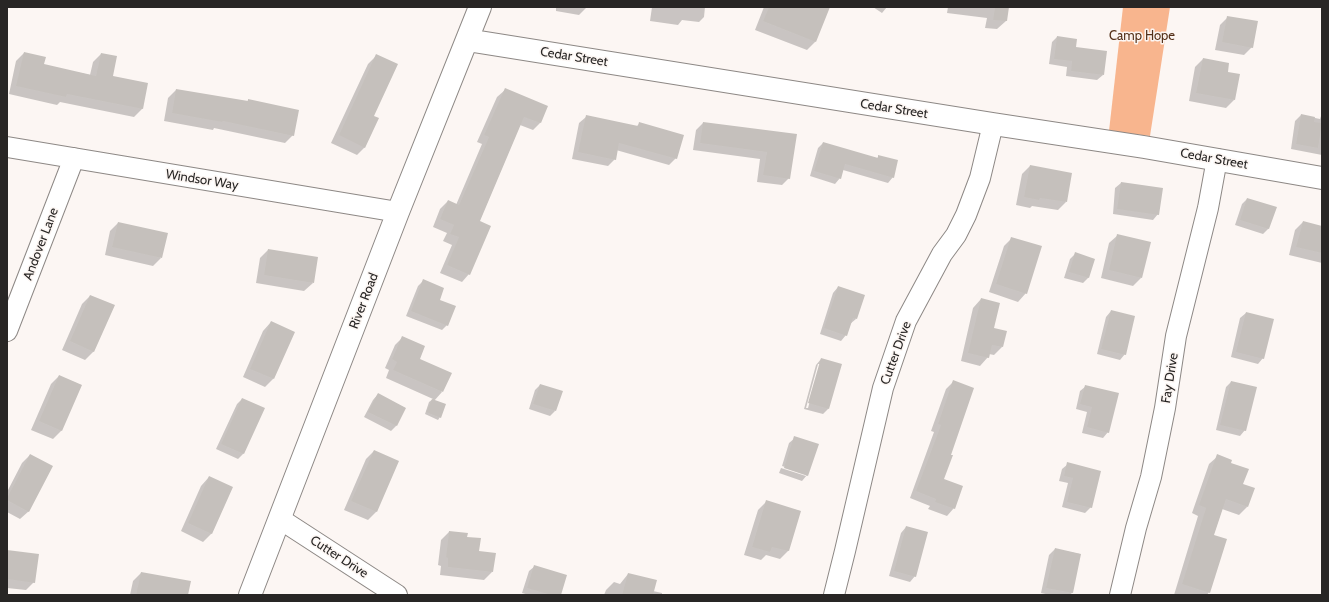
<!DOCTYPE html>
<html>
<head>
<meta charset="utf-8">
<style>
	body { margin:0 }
	#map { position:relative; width:1329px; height:602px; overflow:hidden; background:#fcf6f3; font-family:Cabin,sans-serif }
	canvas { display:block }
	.frame { position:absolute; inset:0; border:8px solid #282625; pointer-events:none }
</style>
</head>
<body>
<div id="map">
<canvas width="1329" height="602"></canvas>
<div class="frame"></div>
</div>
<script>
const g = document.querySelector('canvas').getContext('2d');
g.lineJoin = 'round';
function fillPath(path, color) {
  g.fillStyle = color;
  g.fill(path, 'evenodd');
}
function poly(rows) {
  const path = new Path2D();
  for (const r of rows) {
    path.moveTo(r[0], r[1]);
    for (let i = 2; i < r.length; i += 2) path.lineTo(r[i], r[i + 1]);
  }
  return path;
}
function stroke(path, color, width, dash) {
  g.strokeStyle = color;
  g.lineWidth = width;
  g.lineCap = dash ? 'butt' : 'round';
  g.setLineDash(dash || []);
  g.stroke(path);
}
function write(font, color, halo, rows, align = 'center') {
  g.font = font + ' Cabin,sans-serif';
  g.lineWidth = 3;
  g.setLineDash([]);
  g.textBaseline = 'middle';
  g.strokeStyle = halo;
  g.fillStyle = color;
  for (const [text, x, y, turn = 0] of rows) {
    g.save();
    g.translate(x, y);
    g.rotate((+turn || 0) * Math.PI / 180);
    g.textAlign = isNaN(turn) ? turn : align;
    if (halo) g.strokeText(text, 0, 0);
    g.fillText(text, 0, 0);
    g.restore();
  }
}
const green = poly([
	[1123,7,1170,7,1150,136,1109,131]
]);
const shadow = poly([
	[556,7,587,7,579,15,556,11],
	[652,7,705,7,704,17,699,22,682,20,678,25,650,21],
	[764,7,826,7,828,8,815,42,807,50,755,30],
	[873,7,887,7,882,13],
	[948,7,1008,7,1006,21,997,29,985,28,987,18,947,13],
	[1228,17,1252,47,1244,55,1215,50,1220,25],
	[1057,37,1075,48,1103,75,1097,80,1066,76,1067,67,1049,64,1052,42],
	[24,53,43,65,90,75,93,62,101,54,112,77,147,84,142,109,134,117,60,102,57,105,9,94,16,61],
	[377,55,373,116,365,147,357,155,331,143,368,64],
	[1203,59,1227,73,1234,100,1226,108,1189,101,1195,67],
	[176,90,247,102,248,100,293,135,285,143,214,128,213,130,164,121,168,98],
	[505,90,547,107,540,123,533,130,520,125,479,222,469,274,462,282,440,273,452,245,443,241,447,233,433,227,440,209,448,201,456,205,482,144,477,142,497,97],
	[1322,113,1322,155,1291,149,1295,121,1301,115,1320,119],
	[586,117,636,127,640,123,676,158,669,165,616,150,615,159,608,166,572,159,579,123],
	[703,123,796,135,789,178,782,185,757,182,760,159,693,150,696,130],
	[823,143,876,159,879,156,893,177,888,183,843,170,840,178,835,184,810,176,818,148],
	[1030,166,1066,202,1058,210,1032,206,1030,208,1016,205,1022,174],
	[1121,183,1162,189,1158,214,1153,220,1113,214,1115,188],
	[1247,199,1269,228,1263,234,1235,225,1242,204],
	[1303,222,1322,227,1322,263,1289,255,1295,230],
	[118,223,161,258,153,266,105,255,110,231],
	[1118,235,1141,278,1133,286,1101,278,1109,243],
	[1012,238,1026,293,1018,302,989,292,1004,246],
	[268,250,313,283,304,291,256,283,260,258],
	[1075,254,1094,259,1088,278,1083,283,1064,278,1070,259],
	[424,280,438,300,447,325,442,330,406,316,418,286],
	[838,287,856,319,850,324,846,335,841,341,820,334,833,293],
	[90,296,94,351,85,360,62,350,82,304],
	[981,299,993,329,1002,347,994,355,989,354,988,357,980,366,961,361,973,308],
	[1111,311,1125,354,1120,360,1097,354,1106,317],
	[1246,313,1263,358,1258,364,1231,357,1240,318],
	[271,322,273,379,265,387,243,377,263,331],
	[403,337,442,392,434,401,440,417,438,420,425,414,429,402,433,399,386,378,389,370,385,368,395,345],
	[821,359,828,409,823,414,804,409,816,365],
	[818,364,820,364,808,408,806,408],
	[59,376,81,385,61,431,53,439,31,430,51,384],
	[953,382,950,455,943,480,954,508,947,516,928,509,930,506,910,498,934,432,931,431,946,389],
	[1231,382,1245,430,1240,436,1216,430,1226,387],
	[540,385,555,411,550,416,529,409,535,390],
	[1086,386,1108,432,1103,438,1082,433,1087,412,1076,409,1080,391],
	[378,394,405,408,396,426,391,431,364,417,373,400],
	[242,399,263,409,243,454,238,459,216,449,237,404],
	[795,438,807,475,802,481,779,473,781,468,806,476,806,474,782,466,789,443],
	[374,451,398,462,376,512,368,520,344,510,366,459],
	[30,455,29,511,20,519,7,512,7,492,22,463],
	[1218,456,1230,463,1242,484,1247,507,1239,515,1222,509,1213,536,1209,592,1207,595,1174,595,1198,516,1192,513,1209,464],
	[1068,464,1091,507,1085,513,1062,507,1068,483,1059,481,1062,469],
	[209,477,212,533,203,542,181,531,201,486],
	[766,502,800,511,788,551,780,559,766,555,761,560,744,555,758,510],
	[906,527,915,576,910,582,889,576,901,533],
	[449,532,466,538,478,552,492,572,484,580,440,575,441,566,438,565,441,540],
	[1055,549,1080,554,1072,593,1069,595,1050,595,1041,593,1049,555],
	[7,551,34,582,26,590,7,588],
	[535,566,560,595,529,595,522,593,529,571],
	[141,573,187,595,130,595,133,581],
	[628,574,653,591,662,593,662,595,604,595,606,590,614,582,620,584]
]);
const building = poly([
	[769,7,830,7,816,42,763,21],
	[995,7,1009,7,1007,21,993,20],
	[1227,16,1258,21,1253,48,1222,42],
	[1057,36,1077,39,1076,47,1107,51,1104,75,1071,71,1072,61,1054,59],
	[24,52,46,57,44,64,96,76,101,53,117,56,113,76,148,83,143,109,67,94,66,97,16,86],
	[376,54,398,64,374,116,379,118,365,148,339,135],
	[1203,58,1229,63,1228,72,1240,74,1235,100,1196,93],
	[505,88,548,106,541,123,524,117,480,221,491,226,470,275,447,265,459,237,450,234,454,225,440,219,448,200,459,205,489,137,484,135],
	[176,89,248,101,248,99,299,110,294,136,223,121,222,122,172,113],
	[1301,114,1315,117,1314,122,1322,123,1318,148,1296,144],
	[586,115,638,126,639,122,684,135,677,159,619,143,616,160,578,152],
	[703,122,797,134,790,179,763,175,767,152,700,143],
	[823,142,878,158,878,155,898,160,894,178,845,164,841,179,814,171],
	[1030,165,1072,173,1067,202,1040,198,1039,200,1024,197],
	[1121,182,1163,188,1159,215,1117,209],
	[1247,198,1277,207,1269,229,1240,220],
	[1303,221,1322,226,1322,253,1296,247],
	[118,222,168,233,162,258,112,247],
	[1117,234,1151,242,1142,278,1109,270],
	[1011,237,1042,246,1027,294,996,284],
	[268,249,318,257,314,283,264,275],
	[1075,252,1095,259,1089,278,1069,272],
	[423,279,444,288,440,300,456,306,448,326,411,311],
	[838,286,865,295,857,319,853,318,847,336,824,328],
	[90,295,115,305,94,352,70,341],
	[981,298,1000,303,994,328,1007,331,1003,347,992,345,989,358,968,353],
	[1111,310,1135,316,1126,355,1101,349],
	[1246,312,1274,319,1264,359,1236,352],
	[271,321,295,332,274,379,250,369],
	[402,336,425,346,420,359,452,373,443,392,393,370,397,362,392,359],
	[821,358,842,364,829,409,808,403],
	[59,375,82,385,62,431,39,421],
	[953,380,974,388,951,455,953,455,944,479,963,486,955,509,935,502,936,499,916,491,941,425,938,424],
	[1231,381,1257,387,1246,431,1220,425],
	[540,384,563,391,556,411,533,404],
	[1085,385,1119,393,1109,433,1087,427,1092,407,1080,404],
	[378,393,406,408,397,426,368,412],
	[242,398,265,408,244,454,221,444],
	[432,399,446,404,441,418,426,412],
	[794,436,819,444,808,476,784,468],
	[374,450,399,461,377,512,351,501],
	[30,454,53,466,29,512,7,500,7,498],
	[1217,454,1232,460,1231,463,1249,469,1243,484,1255,488,1248,507,1226,499,1214,535,1227,539,1210,593,1182,584,1206,508,1199,505],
	[1067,462,1101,471,1092,508,1067,502,1073,478,1064,476],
	[209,476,233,487,212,534,188,523],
	[766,500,801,511,789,551,772,547,770,552,752,547],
	[906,526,928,532,916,577,894,571],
	[449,531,468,533,467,537,481,538,479,551,496,553,493,572,448,567,448,558,446,557],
	[1055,548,1081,554,1073,593,1046,588],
	[7,550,39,554,35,583,7,579],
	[534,565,567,575,561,595,551,595,527,588],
	[141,572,191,581,188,595,136,595],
	[628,573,657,580,653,595,622,595]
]);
const street = poly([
	[7,147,398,212],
	[7,331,74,158],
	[280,519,397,595],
	[834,595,845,551,883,388,906,321,942,254,956,235,966,215,980,178,993,124],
	[1120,595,1136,528,1151,477,1165,408,1176,336,1208,208,1217,159]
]);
const secondary = poly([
	[467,40,993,124,1144,147,1322,178],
	[250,595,398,212,480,7]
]);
const parkNames = [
	["Camp Hope",1142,36]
];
const streetNames = [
	["Cedar Street",574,57,9],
	["Cedar Street",894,109,9],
	["Cedar Street",1214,159,10],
	["Windsor Way",202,180,9],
	["Andover Lane",41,244,-69],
	["River Road",364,301,-69],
	["Cutter Drive",896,353,-70],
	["Fay Drive",1170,378,-81],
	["Cutter Drive",339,557,33]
];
fillPath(green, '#f8b58e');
fillPath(shadow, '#0003');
fillPath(building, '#c5c0bc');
stroke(street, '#8d8885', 22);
stroke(secondary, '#8d8885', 24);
stroke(street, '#fff', 20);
stroke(secondary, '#fff', 22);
write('13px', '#543019', '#fcf6f3', parkNames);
write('13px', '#282625', '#fcf6f3', streetNames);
</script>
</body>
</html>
